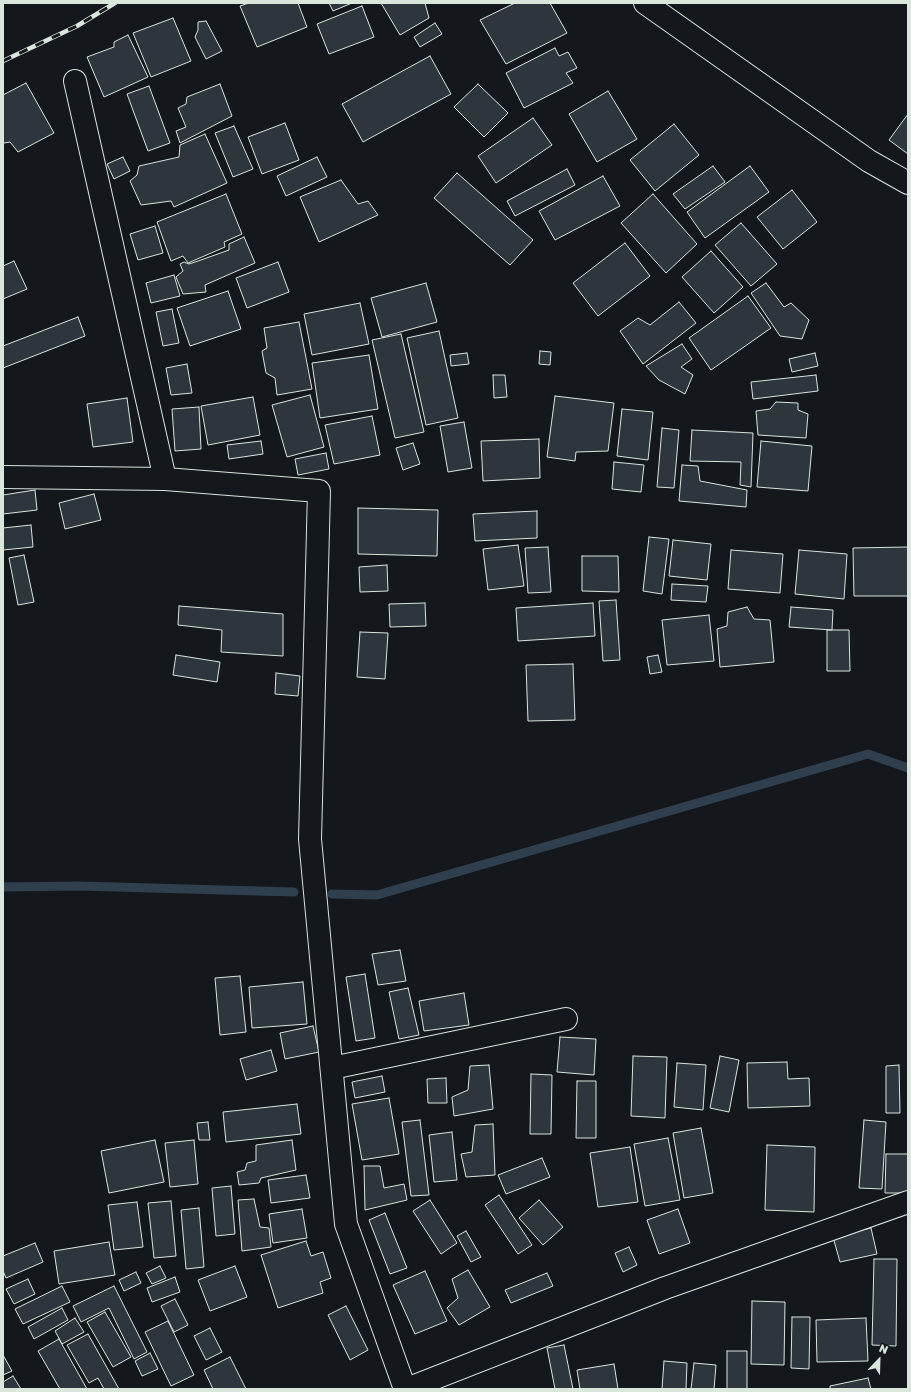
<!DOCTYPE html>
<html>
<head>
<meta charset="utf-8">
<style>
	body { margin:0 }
	#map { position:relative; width:911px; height:1392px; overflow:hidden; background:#14181c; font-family:"Golos Text",sans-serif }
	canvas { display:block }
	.frame { position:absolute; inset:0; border:4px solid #d8e6dc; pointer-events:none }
	.north { position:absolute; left:859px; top:1340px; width:40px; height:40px; -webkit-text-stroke:3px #14181c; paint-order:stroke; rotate:23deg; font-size:11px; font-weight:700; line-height:16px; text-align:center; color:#d8e6dc }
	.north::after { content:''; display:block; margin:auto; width:14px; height:18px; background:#d8e6dc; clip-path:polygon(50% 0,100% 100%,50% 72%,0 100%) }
</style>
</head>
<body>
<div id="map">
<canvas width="911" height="1392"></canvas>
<div class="frame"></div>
<div class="north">N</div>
</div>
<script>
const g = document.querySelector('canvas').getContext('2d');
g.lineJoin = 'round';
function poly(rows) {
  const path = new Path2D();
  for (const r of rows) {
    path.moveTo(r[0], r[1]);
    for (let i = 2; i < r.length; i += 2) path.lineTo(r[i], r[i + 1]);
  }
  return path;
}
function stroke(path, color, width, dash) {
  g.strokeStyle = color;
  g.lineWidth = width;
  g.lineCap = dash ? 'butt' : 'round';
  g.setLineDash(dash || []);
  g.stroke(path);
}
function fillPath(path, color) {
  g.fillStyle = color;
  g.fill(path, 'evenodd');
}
const stream = poly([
	[3,887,79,886,294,892],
	[332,894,377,895,868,754,908,768]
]);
const building = poly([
	[249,3,298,3,307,27,257,47,240,6,249,3],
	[329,3,352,3,333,11,329,3],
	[381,3,425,3,429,18,400,35,381,3],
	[515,3,550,3,567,33,506,64,480,20,515,3],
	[362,6,374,37,329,54,317,24,362,6],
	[173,18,191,61,151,77,133,33,173,18],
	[206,21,222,51,206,59,195,37,198,30,198,22,206,21],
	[435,23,442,34,420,47,414,37,435,23],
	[128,35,148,77,104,97,87,57,114,47,114,42,128,35],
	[555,48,559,56,568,52,577,68,566,73,573,83,524,108,506,73,555,48],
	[430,56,451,94,363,142,342,104,430,56],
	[26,83,54,133,18,152,10,142,4,143,3,142,3,95,26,83],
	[220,84,232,116,180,143,176,131,186,127,178,108,186,104,187,97,220,84],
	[478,84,508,113,484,137,454,107,478,84],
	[149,86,170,143,148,151,127,94,149,86],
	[608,91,637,139,597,162,569,114,608,91],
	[908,114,908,154,889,140,908,114],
	[533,118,552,145,496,183,478,156,533,118],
	[285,123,299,160,262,174,248,137,285,123],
	[674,124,699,155,655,191,630,160,674,124],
	[234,126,253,169,233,177,215,133,234,126],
	[205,134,227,183,174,207,171,201,141,205,130,181,137,175,139,166,179,157,180,145,205,134],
	[123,157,130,171,114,179,107,164,123,157],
	[317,157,327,177,286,196,277,176,317,157],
	[713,166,725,182,685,209,673,194,713,166],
	[750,166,769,192,705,238,687,212,750,166],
	[567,169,575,185,515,216,507,201,567,169],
	[457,173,533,240,510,265,434,198,457,173],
	[603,176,620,206,555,240,539,211,603,176],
	[341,180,358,204,368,201,378,215,319,242,300,197,341,180],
	[792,190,817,222,783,249,757,217,792,190],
	[226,194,242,234,224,242,225,247,188,263,183,256,171,261,157,222,226,194],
	[653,194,697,244,666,273,621,223,653,194],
	[741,223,777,264,751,286,715,245,741,223],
	[155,226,163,253,138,260,130,234,155,226],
	[244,237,255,263,205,285,206,292,183,294,176,277,183,271,180,264,184,262,189,264,198,261,229,250,229,244,244,237],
	[625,243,650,276,598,316,573,283,625,243],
	[711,251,743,287,714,313,682,277,711,251],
	[14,261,27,289,3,299,3,266,14,261],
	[278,262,289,292,247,308,236,278,278,262],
	[174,275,180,296,151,303,146,283,174,275],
	[426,283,437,322,382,337,371,298,426,283],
	[766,283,784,307,791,303,809,320,802,339,780,336,751,293,766,283],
	[228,291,241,329,190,346,177,308,228,291],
	[748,296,771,328,711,370,689,338,748,296],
	[679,302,696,323,643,364,620,331,638,318,650,325,679,302],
	[360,303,369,344,312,355,304,314,360,303],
	[172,309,179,343,163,346,156,312,172,309],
	[78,317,85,336,3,368,3,346,78,317],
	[299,322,312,389,277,395,275,378,266,373,262,351,267,348,264,328,299,322],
	[439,331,458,418,426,425,407,338,439,331],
	[401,334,424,432,395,438,372,340,401,334],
	[682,344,692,359,681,367,693,375,685,394,659,380,646,366,682,344],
	[540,351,551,352,550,365,539,364,540,351],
	[467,353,469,364,451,366,450,355,467,353],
	[815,353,818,366,792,372,789,359,815,353],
	[369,355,378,409,320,418,312,363,369,355],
	[187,364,192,393,171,395,166,368,187,364],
	[493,375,505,375,507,397,494,398,493,375],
	[816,375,818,391,753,399,751,382,816,375],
	[310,395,324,447,287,457,272,405,310,395],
	[555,396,614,403,608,451,576,452,575,461,547,457,555,396],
	[253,397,260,435,208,445,201,406,253,397],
	[127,398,133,442,93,447,87,404,127,398],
	[776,402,798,403,798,410,808,414,806,438,758,435,756,411,770,409,776,402],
	[199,407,201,449,175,451,172,409,199,407],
	[622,409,653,412,648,460,617,456,622,409],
	[372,416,380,455,334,464,325,425,372,416],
	[464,422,472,468,448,472,440,426,464,422],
	[662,428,679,430,674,488,657,487,662,428],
	[692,430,753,433,751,487,740,485,741,462,690,461,692,430],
	[539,439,540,478,483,481,481,441,539,439],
	[261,441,263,454,229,459,227,445,261,441],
	[761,441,812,446,808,491,757,487,761,441],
	[413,443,420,464,403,470,396,448,413,443],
	[326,453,329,469,298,475,295,459,326,453],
	[614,462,644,465,641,492,612,489,614,462],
	[682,465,698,466,700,481,747,490,746,507,679,501,682,465],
	[35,490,37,510,3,514,3,495,35,490],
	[94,494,101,520,65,529,59,503,94,494],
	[358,508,438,510,437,556,358,554,358,508],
	[537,511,537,538,475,541,473,514,537,511],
	[31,525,33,547,3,550,3,528,31,525],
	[649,537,669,539,662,594,643,591,649,537],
	[673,540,711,544,707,580,669,576,673,540],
	[518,545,524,586,488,590,483,549,518,545],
	[548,547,551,592,528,593,525,548,548,547],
	[908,547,908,596,854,596,853,548,908,547],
	[731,550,783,554,780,593,728,589,731,550],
	[799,550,847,554,844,599,795,594,799,550],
	[24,555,34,602,18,605,9,558,24,555],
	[582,556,618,556,619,592,582,591,582,556],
	[387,565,388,591,360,592,359,567,387,565],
	[672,584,708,586,706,602,671,600,672,584],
	[616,600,620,660,603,661,599,601,616,600],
	[425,603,426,626,390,627,389,604,425,603],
	[593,603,595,636,518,641,516,608,593,603],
	[179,606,283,614,283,656,221,652,222,630,178,625,179,606],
	[747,607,754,619,770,620,774,662,720,667,717,629,727,626,728,612,747,607],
	[791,607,833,610,832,630,789,627,791,607],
	[709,615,714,661,667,665,662,620,709,615],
	[827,630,849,630,850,671,827,671,827,630],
	[360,632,388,633,385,679,357,677,360,632],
	[176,655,220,662,217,682,173,675,176,655],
	[658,655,662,672,650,674,647,657,658,655],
	[573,664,575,720,528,721,526,665,573,664],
	[276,673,300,676,298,696,275,694,276,673],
	[400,950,406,981,378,985,372,954,400,950],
	[365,974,375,1038,356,1041,346,977,365,974],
	[240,976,246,1032,220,1035,215,978,240,976],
	[303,982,307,1024,252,1028,249,987,303,982],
	[408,988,419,1035,399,1039,389,992,408,988],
	[464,993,469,1025,424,1031,419,1001,464,993],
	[313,1026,319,1052,285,1059,280,1033,313,1026],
	[560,1037,596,1039,594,1075,557,1072,560,1037],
	[271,1050,277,1071,246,1080,240,1059,271,1050],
	[633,1056,667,1057,665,1118,631,1116,633,1056],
	[720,1056,739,1060,729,1112,710,1108,720,1056],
	[787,1062,788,1079,809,1078,810,1106,748,1108,747,1063,787,1062],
	[677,1063,706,1065,703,1110,674,1107,677,1063],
	[489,1065,493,1109,454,1116,452,1097,468,1090,470,1066,489,1065],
	[899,1065,900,1113,886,1113,886,1066,899,1065],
	[531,1074,552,1075,551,1134,530,1134,531,1074],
	[382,1076,385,1092,355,1098,352,1082,382,1076],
	[446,1078,447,1103,428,1103,427,1079,446,1078],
	[577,1081,596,1081,596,1138,576,1138,577,1081],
	[389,1098,399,1154,362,1160,352,1104,389,1098],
	[297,1104,301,1134,226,1142,223,1112,297,1104],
	[420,1120,429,1195,411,1196,402,1122,420,1120],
	[864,1120,886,1122,882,1189,859,1188,864,1120],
	[208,1122,210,1140,199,1140,197,1123,208,1122],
	[493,1124,495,1175,466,1177,461,1154,472,1152,475,1125,493,1124],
	[701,1128,713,1193,684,1198,673,1133,701,1128],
	[452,1132,457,1180,434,1182,429,1135,452,1132],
	[668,1138,680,1200,645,1206,634,1144,668,1138],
	[155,1140,164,1182,109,1193,101,1151,155,1140],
	[194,1140,198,1184,170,1187,165,1143,194,1140],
	[292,1140,296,1170,261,1178,259,1183,239,1185,237,1172,245,1170,247,1163,256,1161,256,1145,292,1140],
	[767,1145,815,1147,814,1212,765,1210,767,1145],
	[630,1147,638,1202,598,1207,590,1153,630,1147],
	[886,1154,908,1154,908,1193,885,1193,886,1154],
	[542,1158,550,1177,506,1194,498,1175,542,1158],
	[364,1166,380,1166,384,1188,404,1184,407,1200,365,1210,364,1166],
	[306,1175,310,1198,271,1203,268,1180,306,1175],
	[231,1186,235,1234,216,1236,212,1188,231,1186],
	[499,1195,532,1245,518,1254,485,1205,499,1195],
	[254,1199,260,1227,269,1228,271,1247,242,1251,238,1200,254,1199],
	[430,1200,457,1243,441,1254,413,1211,430,1200],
	[539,1200,563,1227,543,1245,519,1218,539,1200],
	[171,1201,176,1256,154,1258,148,1203,171,1201],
	[137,1202,143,1247,114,1250,108,1205,137,1202],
	[199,1208,204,1267,186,1269,181,1210,199,1208],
	[302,1209,307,1238,273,1243,269,1214,302,1209],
	[678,1209,690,1243,659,1254,647,1220,678,1209],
	[385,1213,407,1268,390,1274,369,1220,385,1213],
	[871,1228,877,1254,840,1262,833,1237,871,1228],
	[466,1231,481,1257,471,1262,457,1236,466,1231],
	[306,1241,311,1256,323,1252,331,1278,320,1282,323,1293,278,1308,261,1255,306,1241],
	[109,1242,115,1275,59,1284,54,1251,109,1242],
	[35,1243,43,1262,6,1278,3,1271,3,1256,35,1243],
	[629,1247,637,1265,623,1272,615,1253,629,1247],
	[874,1259,897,1259,896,1346,872,1345,874,1259],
	[160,1266,166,1278,152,1284,146,1273,160,1266],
	[235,1266,247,1297,210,1311,198,1280,235,1266],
	[468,1270,490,1307,459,1325,447,1308,458,1298,452,1279,468,1270],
	[425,1271,447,1321,415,1334,393,1285,425,1271],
	[136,1272,141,1283,124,1291,119,1280,136,1272],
	[547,1273,553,1286,511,1303,505,1290,547,1273],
	[175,1277,180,1292,152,1302,147,1288,175,1277],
	[28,1279,35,1294,14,1304,6,1289,28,1279],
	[62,1286,70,1302,23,1324,15,1309,62,1286],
	[114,1286,147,1352,134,1359,109,1308,81,1322,73,1306,114,1286],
	[175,1299,188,1325,174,1332,161,1306,175,1299],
	[752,1301,785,1302,784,1365,751,1364,752,1301],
	[346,1306,368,1350,350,1360,328,1315,346,1306],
	[62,1308,68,1320,34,1339,28,1327,62,1308],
	[105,1312,131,1357,113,1367,87,1322,105,1312],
	[792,1317,810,1317,809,1369,791,1368,792,1317],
	[75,1318,84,1332,62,1344,55,1331,75,1318],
	[866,1318,868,1361,817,1362,816,1320,866,1318],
	[168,1321,194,1375,171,1386,145,1332,168,1321],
	[210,1328,222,1352,206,1360,194,1336,210,1328],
	[88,1334,119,1389,104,1389,98,1378,89,1383,67,1345,88,1334],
	[59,1339,87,1389,60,1389,38,1351,59,1339],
	[564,1345,573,1389,555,1389,547,1348,564,1345],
	[727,1351,747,1351,747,1389,727,1389,727,1351],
	[150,1353,158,1369,142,1376,135,1361,150,1353],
	[3,1355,12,1371,3,1375,3,1355],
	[230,1357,246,1389,213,1389,204,1370,230,1357],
	[664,1361,687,1363,686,1389,662,1389,664,1361],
	[694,1363,716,1365,714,1389,691,1389,694,1363],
	[614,1364,618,1389,580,1389,577,1370,614,1364],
	[13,1376,21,1389,3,1389,3,1382,13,1376],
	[868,1378,871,1389,830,1389,830,1386,868,1378]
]);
const minor = poly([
	[645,3,869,161,908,183],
	[75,81,165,479],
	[3,477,165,479,319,491,310,839,346,1224,405,1389],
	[332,1068,566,1019],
	[407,1389,665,1288,908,1202]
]);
const rail = poly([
	[3,61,77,26,115,3]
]);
stroke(stream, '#2f3f4d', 9);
fillPath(building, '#2c363c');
stroke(building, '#d8e6dc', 1);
stroke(minor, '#d8e6dc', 24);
stroke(minor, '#14181c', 22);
stroke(rail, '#d8e6dc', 4.5);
stroke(rail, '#14181c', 3, [9]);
</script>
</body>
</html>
